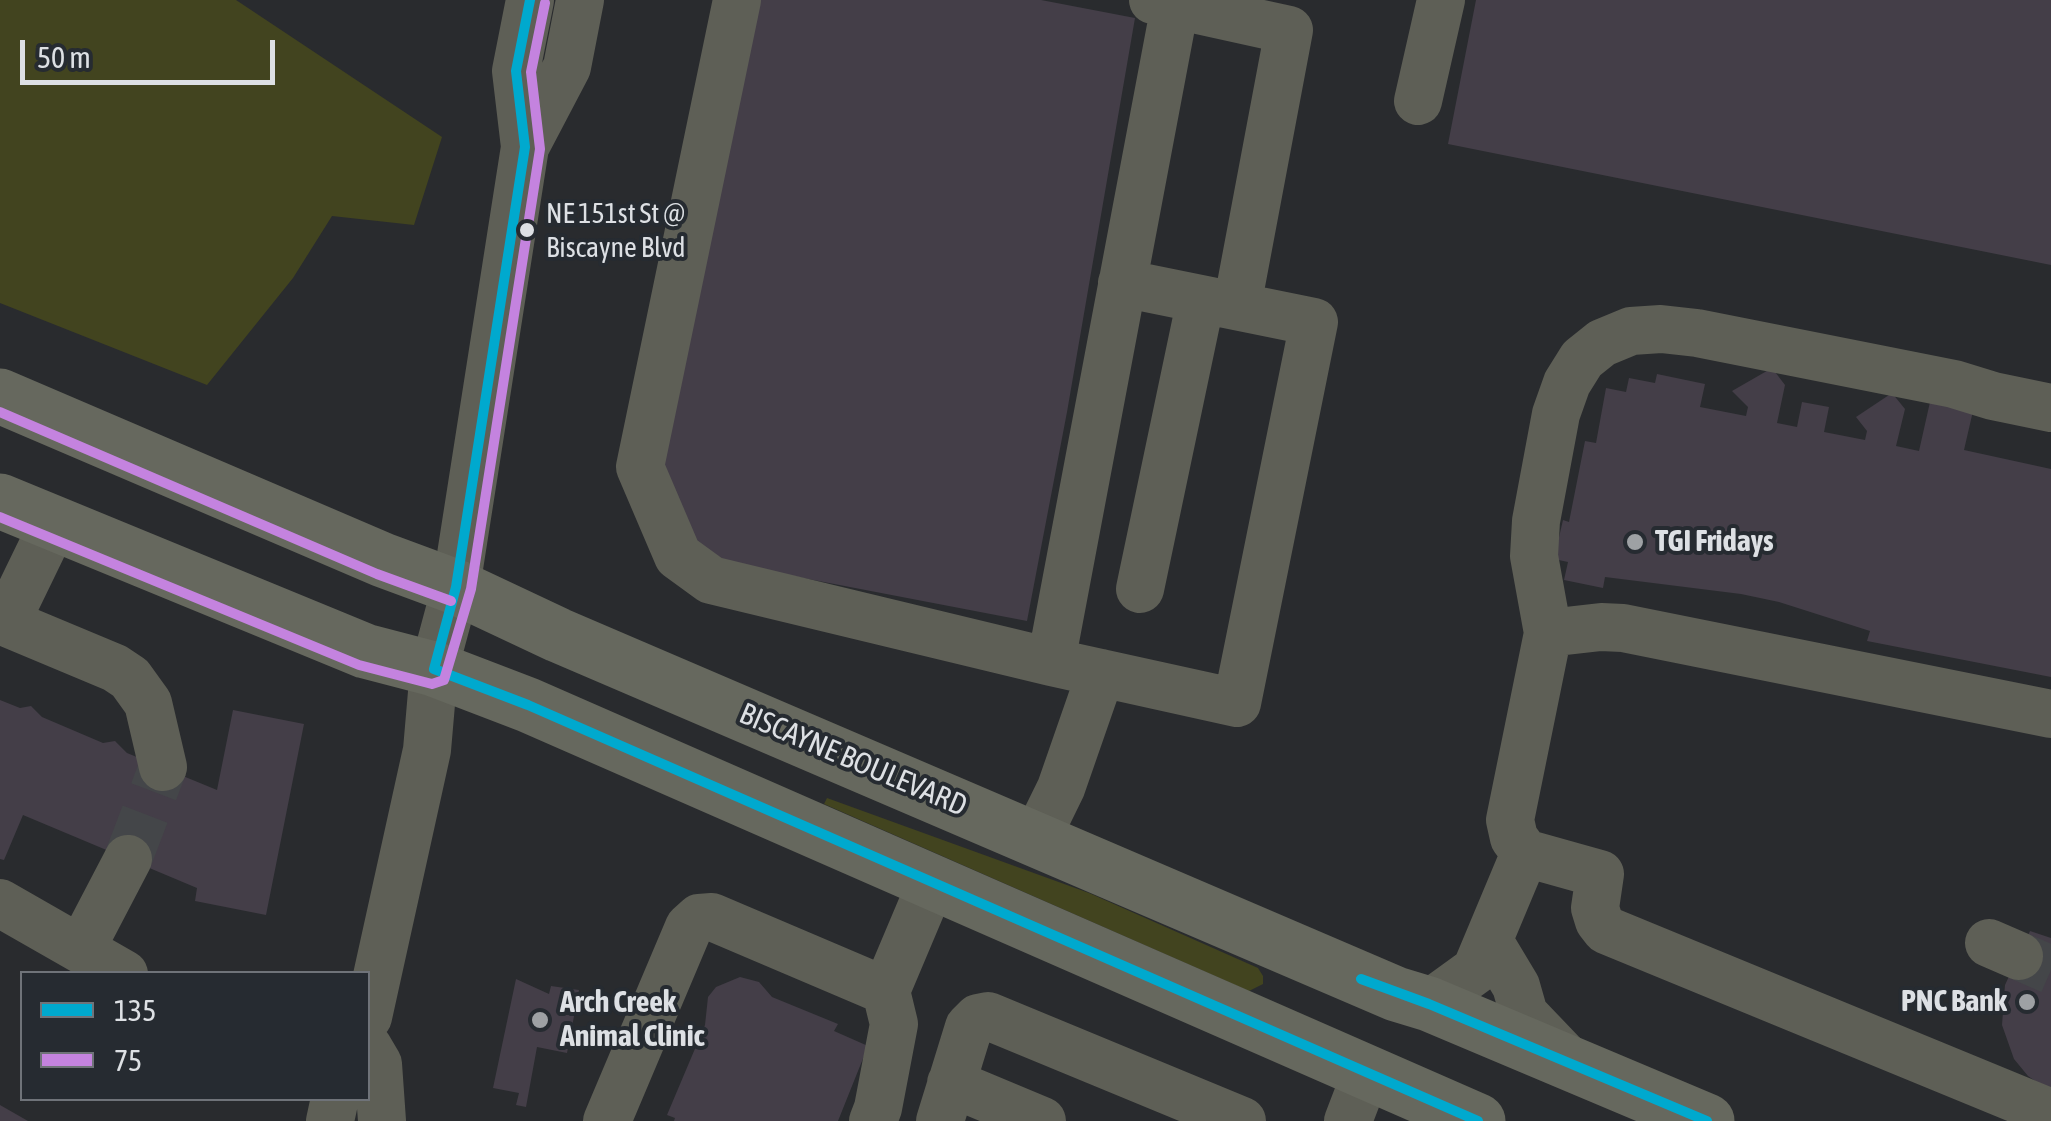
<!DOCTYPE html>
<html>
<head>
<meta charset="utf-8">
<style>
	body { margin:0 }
	#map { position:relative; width:2051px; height:1121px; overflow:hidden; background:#292b2e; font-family:"Asap Condensed",sans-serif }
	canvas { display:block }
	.legend { position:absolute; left:20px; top:971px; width:350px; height:130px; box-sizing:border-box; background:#262b31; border:2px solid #6f7379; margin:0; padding:12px 18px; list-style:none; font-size:30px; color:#dde0e4 }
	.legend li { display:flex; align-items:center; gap:20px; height:50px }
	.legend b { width:50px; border:2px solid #6f7379 }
	.scale { position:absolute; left:20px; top:40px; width:255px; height:45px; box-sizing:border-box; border:5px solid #dde0e4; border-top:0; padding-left:12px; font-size:30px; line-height:35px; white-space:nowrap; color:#dde0e4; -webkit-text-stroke:8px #262b31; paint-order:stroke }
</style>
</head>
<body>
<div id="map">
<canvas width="2051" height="1121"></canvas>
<ul class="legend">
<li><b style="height:12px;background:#00a9ce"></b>135</li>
<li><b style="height:12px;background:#c483df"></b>75</li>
</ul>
<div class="scale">50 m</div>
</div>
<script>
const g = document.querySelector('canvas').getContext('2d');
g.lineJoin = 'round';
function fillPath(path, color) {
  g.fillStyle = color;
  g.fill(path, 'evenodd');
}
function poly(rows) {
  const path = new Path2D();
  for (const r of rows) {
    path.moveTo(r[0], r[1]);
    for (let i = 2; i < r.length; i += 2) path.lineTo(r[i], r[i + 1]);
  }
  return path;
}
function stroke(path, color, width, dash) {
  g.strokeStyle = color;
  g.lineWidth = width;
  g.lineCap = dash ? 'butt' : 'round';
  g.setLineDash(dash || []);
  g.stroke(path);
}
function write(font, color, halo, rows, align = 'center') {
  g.font = font + ' "Asap Condensed",sans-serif';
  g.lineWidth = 8;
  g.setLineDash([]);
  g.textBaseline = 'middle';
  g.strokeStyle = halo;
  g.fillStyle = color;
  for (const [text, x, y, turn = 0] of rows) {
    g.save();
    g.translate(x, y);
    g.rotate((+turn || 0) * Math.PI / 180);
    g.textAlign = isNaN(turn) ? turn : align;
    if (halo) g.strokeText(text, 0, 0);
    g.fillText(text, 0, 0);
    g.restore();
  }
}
const green = poly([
	[0,0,236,0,442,137,414,225,332,216,293,278,207,385,0,303],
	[827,798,1089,893,1258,968,1263,976,1263,984,1249,991,824,804]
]);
const building = poly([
	[751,0,1041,0,1135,18,1067,412,1027,621,704,559,654,472],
	[1476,0,2051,0,2051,265,1448,144],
	[1772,368,1785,385,1777,423,1797,427,1802,402,1829,407,1824,432,1865,440,1867,431,1856,417,1892,393,1905,409,1896,446,1919,451,1930,402,1973,411,1964,450,2051,469,2051,677,1867,641,1870,631,1779,602,1741,594,1605,577,1603,588,1564,580,1568,562,1554,559,1563,520,1569,522,1585,441,1596,443,1606,388,1626,392,1629,378,1655,383,1657,374,1705,384,1700,407,1746,416,1748,407,1732,391],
	[0,700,20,708,31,706,42,717,103,743,115,741,127,753,217,790,233,710,304,724,266,915,195,901,197,888,23,815,4,860,0,859],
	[2030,931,2051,938,2051,1092,2028,1076,2014,1059,2002,1025,2005,985],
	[740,977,759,982,772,997,838,1024,834,1031,868,1046,838,1121,674,1121,675,1118,667,1115,705,1025,708,997,716,987],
	[516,979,549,994,551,986,579,990,567,1053,537,1047,526,1107,516,1105,519,1093,493,1088],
	[0,1105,28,1121,0,1121]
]);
const minorTunnel = poly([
	[128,859,163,767],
	[2019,956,2051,970]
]);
const minor = poly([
	[737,0,640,467,678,556,711,580,1051,662,1237,703,1314,322,1122,283],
	[1153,0,1289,30,1237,306],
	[1418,101,1441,0],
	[525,147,567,67,580,0],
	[1140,589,1201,299],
	[0,620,115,668,130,678,148,703,163,767],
	[6,622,54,523],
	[1548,633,1534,556,1536,521,1556,414,1567,383,1582,359,1602,343,1631,331,1661,329,1697,333,1954,384,1993,396,2051,408],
	[1051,662,1176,0],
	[2051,714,1623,628,1601,627,1548,633,1510,820,1514,838,1525,853,1600,874,1595,908,1599,921,1606,930,2051,1113],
	[1036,839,1061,788,1101,673],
	[0,903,124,974],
	[1489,941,1516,986,1524,1014,1569,1061],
	[1989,943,2019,956],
	[81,949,128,859],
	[1429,1004,1476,970,1525,853],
	[368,1017,427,750,434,669,456,587,525,147,516,71,530,0],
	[368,1047,378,1064,382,1121],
	[951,1083,1042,1121],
	[330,1121,335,1098],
	[607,1121,689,927,699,918,712,917,886,991,932,882],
	[873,1121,878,1108,894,1024,886,991],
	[940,1121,969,1027,978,1018,988,1016,1242,1121],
	[1348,1121,1366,1074]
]);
const major = poly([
	[0,396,383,560,456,587,558,635,1396,994,1429,1004,1707,1121],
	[0,501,365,651,434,669,528,705,1478,1121]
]);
const bus1 = poly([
	[530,0,516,71,525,147,456,587,434,669,528,705,1478,1121],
	[1361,979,1429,1004,1707,1121]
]);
const bus2 = poly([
	[0,412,377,574,451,601],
	[0,517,359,665,432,684,444,680,471,589,540,149,531,72,545,3]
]);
const markers = [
	[527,230,9,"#dde0e4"],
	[1635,542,10,"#9ea1a4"],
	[2027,1002,10,"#9ea1a4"],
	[540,1020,10,"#9ea1a4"]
];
const busNames = [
	["NE 151st St @",546,214],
	["Biscayne Blvd",546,248]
];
const poiNames = [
	["TGI Fridays",1655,542],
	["PNC Bank",2007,1002,"right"],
	["Arch Creek",560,1003],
	["Animal Clinic",560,1037]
];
const streetNames = [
	["BISCAYNE BOULEVARD",853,760,23]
];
fillPath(green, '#42441f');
fillPath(building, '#443e48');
stroke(minorTunnel, '#444649', 48, [48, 24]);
stroke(minor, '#5e5f56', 48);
stroke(major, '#66685e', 55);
stroke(bus1, '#00a9ce', 10);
stroke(bus2, '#c483df', 10);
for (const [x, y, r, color] of markers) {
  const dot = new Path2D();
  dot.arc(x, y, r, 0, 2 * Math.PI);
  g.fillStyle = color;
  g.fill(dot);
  stroke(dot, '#262b31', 4);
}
write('28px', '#dde0e4', '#262b31', busNames, 'left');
write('bold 30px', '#dde0e4', '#262b31', poiNames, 'left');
write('30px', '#dde0e4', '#262b31', streetNames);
</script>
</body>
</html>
